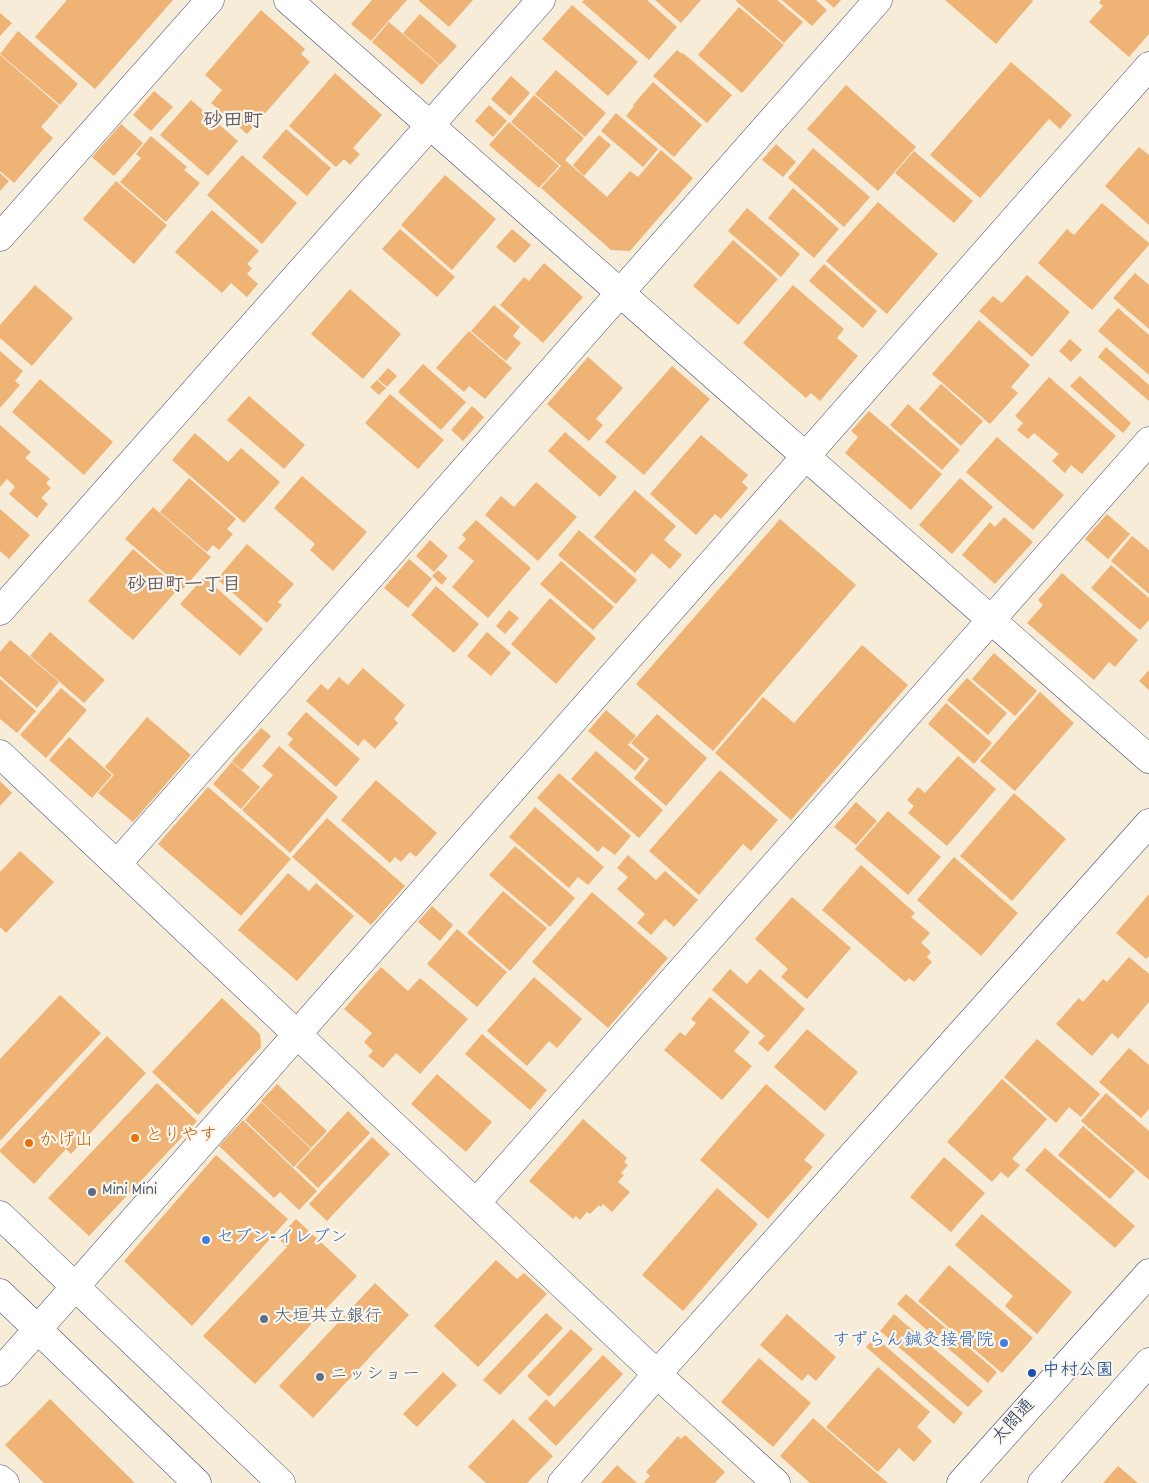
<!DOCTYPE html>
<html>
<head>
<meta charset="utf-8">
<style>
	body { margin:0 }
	canvas { display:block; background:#f6ecd7 }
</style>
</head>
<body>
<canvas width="1149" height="1483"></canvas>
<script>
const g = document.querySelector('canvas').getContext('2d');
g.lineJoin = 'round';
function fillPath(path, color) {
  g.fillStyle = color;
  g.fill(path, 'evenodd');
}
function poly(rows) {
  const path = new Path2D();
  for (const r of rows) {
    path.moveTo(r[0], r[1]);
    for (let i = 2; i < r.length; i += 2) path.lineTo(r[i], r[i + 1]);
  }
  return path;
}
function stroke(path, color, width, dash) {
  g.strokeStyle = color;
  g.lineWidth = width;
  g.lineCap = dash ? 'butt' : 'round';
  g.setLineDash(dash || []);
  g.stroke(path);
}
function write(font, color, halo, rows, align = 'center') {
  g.font = font + ' Dekko,"Klee One",sans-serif';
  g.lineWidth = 4.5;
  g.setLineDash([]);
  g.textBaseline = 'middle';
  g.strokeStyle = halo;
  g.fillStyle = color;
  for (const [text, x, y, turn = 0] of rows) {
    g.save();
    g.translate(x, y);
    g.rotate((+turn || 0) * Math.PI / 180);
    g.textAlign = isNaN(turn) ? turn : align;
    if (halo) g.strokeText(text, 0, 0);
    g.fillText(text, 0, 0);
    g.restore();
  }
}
const building = poly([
	[67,0,173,0,95,89,35,37],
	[372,0,407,0,371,41,351,24],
	[418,0,473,0,449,27],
	[584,0,647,0,677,27,649,60,582,2],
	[655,0,701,0,681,23],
	[735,0,777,0,803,22,784,43],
	[782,0,816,0,827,10,812,26],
	[825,0,841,0,834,8],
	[945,0,1032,0,1033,1,996,44],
	[1101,0,1149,0,1149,34,1129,57,1089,22,1103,6,1099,3],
	[572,5,638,62,608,96,542,39],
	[739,7,784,45,742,93,698,55],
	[261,10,305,49,301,54,310,62,247,134,211,103,222,90,205,75],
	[0,13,12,23,0,36],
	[420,14,457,46,440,65,403,33],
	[389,22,439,65,422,85,372,42],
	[18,31,78,84,60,105,0,54],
	[677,50,682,54,683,53,732,95,707,123,653,76],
	[0,55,59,106,41,127,53,138,14,183,0,171],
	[1011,62,1072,115,1060,129,1049,119,980,198,930,155],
	[556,70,606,113,585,137,535,94],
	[335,73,382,115,353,148,360,154,350,165,344,159,336,167,289,126],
	[511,76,530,93,510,116,491,99],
	[653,82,702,125,674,157,626,116,634,106,633,105],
	[846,85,916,147,878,191,807,129],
	[154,91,173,107,151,131,133,115],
	[534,95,584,138,565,160,607,197,630,171,638,177,661,150,693,178,630,251,611,250,541,188,561,166,511,122],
	[191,100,238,141,208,176,160,135],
	[489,105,507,121,493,137,475,121],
	[616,113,658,149,643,167,601,131],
	[509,122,559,166,539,188,489,145],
	[121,124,143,143,114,176,92,157],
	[286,129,331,168,307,196,262,157],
	[599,135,611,145,584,176,573,165],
	[151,136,187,167,184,170,200,183,166,222,120,182,141,158,136,154],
	[776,144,796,162,783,177,762,160],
	[1139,147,1149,155,1149,225,1105,186],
	[813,148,870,197,844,227,788,178],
	[914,151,973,201,954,223,895,173],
	[242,155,297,203,262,244,207,195],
	[0,173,9,181,0,191],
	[445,175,496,219,452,270,401,225],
	[116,181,167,225,134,264,83,219],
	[793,188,839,229,814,258,768,218],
	[878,202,938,254,887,314,826,261],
	[1102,203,1149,243,1149,245,1092,310,1038,263,1067,229,1074,235],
	[747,208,800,254,781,277,728,231],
	[212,210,259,251,247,264,252,268,247,274,258,284,247,297,231,283,222,293,175,252],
	[400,229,455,277,437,297,382,249],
	[512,229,531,245,515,263,496,247],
	[733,240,778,279,738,325,693,286],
	[544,263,583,297,543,343,500,305,524,277,529,281],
	[824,264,877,311,863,328,809,281],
	[1135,273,1149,285,1149,329,1113,298],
	[1027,275,1070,312,1032,357,979,311,993,296,1002,303],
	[35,285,73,318,32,366,0,338,0,325],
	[793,285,844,329,837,338,858,356,820,401,811,393,806,398,743,343],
	[350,289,401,334,363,379,311,334],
	[494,305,520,327,513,336,521,343,506,361,471,331],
	[1118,308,1149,335,1149,375,1098,331],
	[979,320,1030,365,1011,387,1018,393,990,424,932,374],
	[469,331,512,368,485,399,469,386,464,392,436,368],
	[1070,339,1082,350,1071,362,1059,351],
	[1106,347,1149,385,1149,401,1098,357],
	[0,351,23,371,15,381,20,385,0,408],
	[588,357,623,388,596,419,603,425,589,441,547,404],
	[423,364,466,402,441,430,398,392],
	[672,366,710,399,644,475,605,442],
	[388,368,397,376,387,387,378,379],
	[1080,376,1131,423,1123,433,1070,386],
	[1049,377,1116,436,1082,474,1071,465,1065,473,1052,461,1059,454,1034,433,1028,439,1017,430,1023,423,1015,416],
	[40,379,113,442,84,475,12,412],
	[377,380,386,388,379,395,370,387],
	[941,384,983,421,961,446,919,409],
	[390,394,444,440,418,469,365,423],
	[249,396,305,445,284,469,227,420],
	[908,404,960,450,942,470,890,425],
	[472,406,484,417,463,441,451,430],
	[869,411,942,474,911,510,845,453,858,437,851,431],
	[0,425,31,452,25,458,50,479,46,483,51,488,41,498,48,504,37,518,9,494,15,487,7,479,0,487],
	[565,432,617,477,600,497,548,451],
	[195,433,228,462,241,448,280,482,244,523,172,460],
	[701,435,748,475,742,482,748,488,721,519,715,514,696,535,650,494],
	[997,437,1064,495,1033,530,966,472],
	[302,476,367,532,333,571,310,550,315,544,274,508],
	[189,478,236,519,227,529,233,534,219,550,213,545,207,552,160,512],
	[960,478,993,507,952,554,919,525],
	[536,482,577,517,538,561,485,515,501,496,514,507],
	[635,490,676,526,664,540,682,555,670,569,652,553,635,573,594,537],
	[153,507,211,557,183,589,125,539],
	[0,509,30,535,9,559,0,551],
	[1107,514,1130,534,1108,559,1085,539],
	[1004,517,1033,542,995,584,962,555,990,522,995,527],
	[780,519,856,585,713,751,636,684],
	[476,520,531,568,488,618,452,587,474,561,458,548,466,539,462,535],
	[579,530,637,580,616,604,558,555],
	[1132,536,1149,550,1149,594,1111,561],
	[430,540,448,556,434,572,416,556],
	[247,544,294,584,278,602,282,605,267,623,217,579],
	[133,549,179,588,133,640,88,601],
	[409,559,432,579,408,608,384,588],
	[561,561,614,607,593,630,540,584],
	[1111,565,1149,598,1149,620,1140,630,1091,588],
	[438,570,447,578,442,585,432,576],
	[1062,573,1138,640,1115,667,1109,662,1094,680,1027,623,1043,605,1038,600],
	[204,577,263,629,240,656,180,604],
	[436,586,479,624,454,653,411,615],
	[550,598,596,638,556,684,511,644],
	[509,610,519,618,505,634,496,626],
	[50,632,105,680,84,703,30,656],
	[487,632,511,653,491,676,467,656],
	[10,640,59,682,37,708,0,676,0,652],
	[862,645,908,685,791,820,715,753,763,697,794,723],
	[994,653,1037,691,1015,716,972,679],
	[363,668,405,705,394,719,398,723,375,749,364,739,358,746,306,701,321,684,328,690,339,677,348,685],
	[1149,670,1149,690,1139,681],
	[967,678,1007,713,988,735,947,700],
	[0,679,36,711,17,733,0,719],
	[61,688,87,710,46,758,20,735],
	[1040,692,1074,723,1015,791,980,761],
	[946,703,992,743,974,764,928,724],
	[606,710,636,736,628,745,645,759,635,771,588,731],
	[306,712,360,759,336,787,288,745,293,739,287,734],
	[657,714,707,758,666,806,634,778,649,759,631,743],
	[147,717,191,755,133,822,98,793,114,775,105,767],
	[261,728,271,736,242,770,232,761],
	[69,737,112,775,92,798,49,760],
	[279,746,338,797,290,853,242,810,273,775,262,766],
	[596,751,663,810,639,838,571,779],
	[958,756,996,789,947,846,908,813,914,806,907,800,918,787,925,793],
	[232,762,260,787,241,809,213,784],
	[720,770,778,820,751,851,743,844,699,895,649,851],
	[559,773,631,836,615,855,603,846,598,852,537,798],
	[376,780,437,833,416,857,410,852,401,862,395,857,390,863,341,820],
	[0,781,12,793,0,806],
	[208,787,291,859,241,916,158,844],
	[1014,793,1066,839,1012,901,960,856],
	[856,802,877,821,856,845,834,827],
	[535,807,604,867,588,885,578,877,569,888,509,837],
	[888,811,941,857,908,895,855,849],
	[327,818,405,886,371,925,292,857],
	[515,846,575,898,550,927,489,875],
	[20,851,54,882,6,933,0,927,0,872],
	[628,855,656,880,665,871,698,900,674,927,665,919,651,935,637,923,645,914,617,889,628,877,617,868],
	[954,857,1018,913,981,956,917,900],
	[861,865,915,913,911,917,930,933,921,943,931,952,927,957,932,962,914,982,909,978,905,982,822,910],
	[288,873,309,891,316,883,354,916,297,981,238,930],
	[503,891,547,928,510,971,467,933],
	[592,892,668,958,608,1028,532,962],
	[1149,894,1149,956,1146,959,1116,933],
	[792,897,851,948,807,999,781,977,788,969,755,939],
	[432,906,453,925,440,941,418,922],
	[457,929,507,972,477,1007,427,964],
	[1129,957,1149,974,1149,1002,1118,1039,1112,1033,1092,1056,1056,1024,1079,998,1083,1002,1103,979,1107,982],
	[381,967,408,991,420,978,468,1019,420,1074,396,1053,383,1068,368,1056,373,1051,364,1042,372,1033,344,1009],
	[730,969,747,984,760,969,805,1009,768,1052,758,1043,765,1036,712,990],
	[534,977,582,1019,557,1048,549,1041,527,1066,487,1031],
	[60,995,101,1033,0,1141,0,1059],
	[710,997,750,1032,734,1051,752,1066,722,1100,664,1050,680,1032,685,1036,696,1023,691,1019],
	[222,998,260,1034,261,1047,198,1115,152,1072],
	[807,1029,858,1072,825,1111,774,1067],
	[482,1034,547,1090,530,1110,465,1054],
	[107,1036,146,1073,71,1154,66,1149,34,1184,0,1152,0,1150],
	[1037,1039,1100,1094,1081,1117,1069,1107,1056,1123,1004,1077],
	[1129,1048,1149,1065,1149,1109,1141,1118,1099,1082],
	[437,1074,492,1122,466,1152,411,1104],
	[1002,1079,1047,1119,1012,1159,1020,1165,1008,1178,1001,1172,992,1182,947,1142],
	[157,1083,197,1121,89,1236,48,1198],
	[277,1084,327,1131,311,1148,261,1101],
	[766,1084,825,1135,804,1160,813,1167,768,1219,700,1160],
	[1106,1093,1149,1131,1149,1180,1081,1121],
	[261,1102,311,1149,294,1167,245,1120],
	[348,1111,370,1133,318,1188,296,1167],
	[583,1119,627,1158,624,1162,628,1165,621,1173,624,1175,618,1182,630,1192,612,1212,603,1204,601,1207,599,1205,590,1214,587,1212,580,1220,576,1216,573,1219,529,1181],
	[243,1120,317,1191,299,1210,280,1192,274,1198,219,1146],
	[1083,1126,1135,1171,1110,1199,1058,1155],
	[372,1137,390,1154,327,1221,309,1204],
	[1045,1148,1135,1226,1115,1248,1025,1170],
	[216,1155,288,1219,192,1326,124,1261],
	[944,1157,985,1193,951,1232,910,1197],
	[717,1188,758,1224,683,1311,642,1275],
	[982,1214,1072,1292,1037,1334,1005,1306,1013,1296,955,1245],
	[296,1219,357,1276,255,1384,203,1336,287,1247,278,1238],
	[496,1260,517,1279,524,1273,547,1294,478,1367,434,1326],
	[949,1265,1033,1338,1002,1373,918,1301],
	[375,1283,409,1315,313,1418,279,1386],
	[906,1294,997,1372,988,1383,897,1304],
	[546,1313,563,1328,500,1395,483,1380],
	[787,1314,836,1357,816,1381,808,1374,802,1381,760,1345],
	[894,1314,983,1391,968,1407,880,1331],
	[571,1329,593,1349,549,1397,527,1376],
	[875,1337,963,1413,954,1424,866,1347],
	[603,1355,623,1374,556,1446,528,1419,546,1399,554,1407],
	[759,1358,811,1403,773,1447,721,1402],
	[878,1367,930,1412,917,1427,932,1441,914,1462,899,1448,878,1472,826,1427],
	[443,1372,457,1385,417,1427,403,1414],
	[50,1399,135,1483,44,1483,5,1445],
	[813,1418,888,1483,810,1483,780,1456],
	[513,1419,553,1456,527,1483,486,1483,468,1467],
	[685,1435,725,1472,715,1483,645,1483,644,1482,650,1476,646,1472,678,1436,681,1439],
	[617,1465,637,1483,601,1483],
	[1118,1466,1138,1483,1103,1483]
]);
const minor = poly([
	[288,0,1149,759],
	[0,237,210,0],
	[0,611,541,0],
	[0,754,657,1374,776,1483],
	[117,864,878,0],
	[476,1203,1149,441],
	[0,1215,281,1483],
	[0,1293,197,1483],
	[0,1372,1149,66],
	[0,1479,5,1483],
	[562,1483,657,1374,1149,823]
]);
const major = poly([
	[961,1483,1149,1273],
	[1042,1483,1149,1362]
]);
const markers = [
	[135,1138,5,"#e8710a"],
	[29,1143,5,"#e8710a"],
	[92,1192,5,"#5c6f8a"],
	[206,1240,5,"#3f7fe0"],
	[264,1319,5,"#5c6f8a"],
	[1004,1343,5,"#3f7fe0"],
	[1032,1373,5,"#1a4fb4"],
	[320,1377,5,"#5c6f8a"]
];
const foodNames = [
	["とりやす",145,1138],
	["かげ山",39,1143]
];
const serviceNames = [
	["Mini Mini",102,1192],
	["大垣共立銀行",274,1319],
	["ニッショー",330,1377]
];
const shopNames = [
	["セブン-イレブン",216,1240],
	["すずらん鍼灸接骨院",994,1343,"right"]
];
const transitNames = [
	["中村公園",1042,1373]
];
const streetNames = [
	["太閤通",1015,1423,-48]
];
const neighbourhoodNames = [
	["砂田町一丁目",184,587]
];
const quarterNames = [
	["砂田町",233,123]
];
fillPath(building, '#efb376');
stroke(minor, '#3c4b70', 29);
stroke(major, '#3c4b70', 29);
stroke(minor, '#fff', 28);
stroke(major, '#fff', 28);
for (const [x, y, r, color] of markers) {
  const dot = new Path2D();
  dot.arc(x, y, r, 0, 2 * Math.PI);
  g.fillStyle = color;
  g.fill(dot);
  stroke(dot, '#fbf7ec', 2);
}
write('18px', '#c56008', '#fbf7ec', foodNames, 'left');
write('18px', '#4e5e75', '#fbf7ec', serviceNames, 'left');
write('18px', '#366cbe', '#fbf7ec', shopNames, 'left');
write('18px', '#164399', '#fbf7ec', transitNames, 'left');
write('18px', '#1b2f5e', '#fbf7ec', streetNames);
write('bold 19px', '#655d66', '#fbf7ec', neighbourhoodNames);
write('bold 20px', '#655d66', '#fbf7ec', quarterNames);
</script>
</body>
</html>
